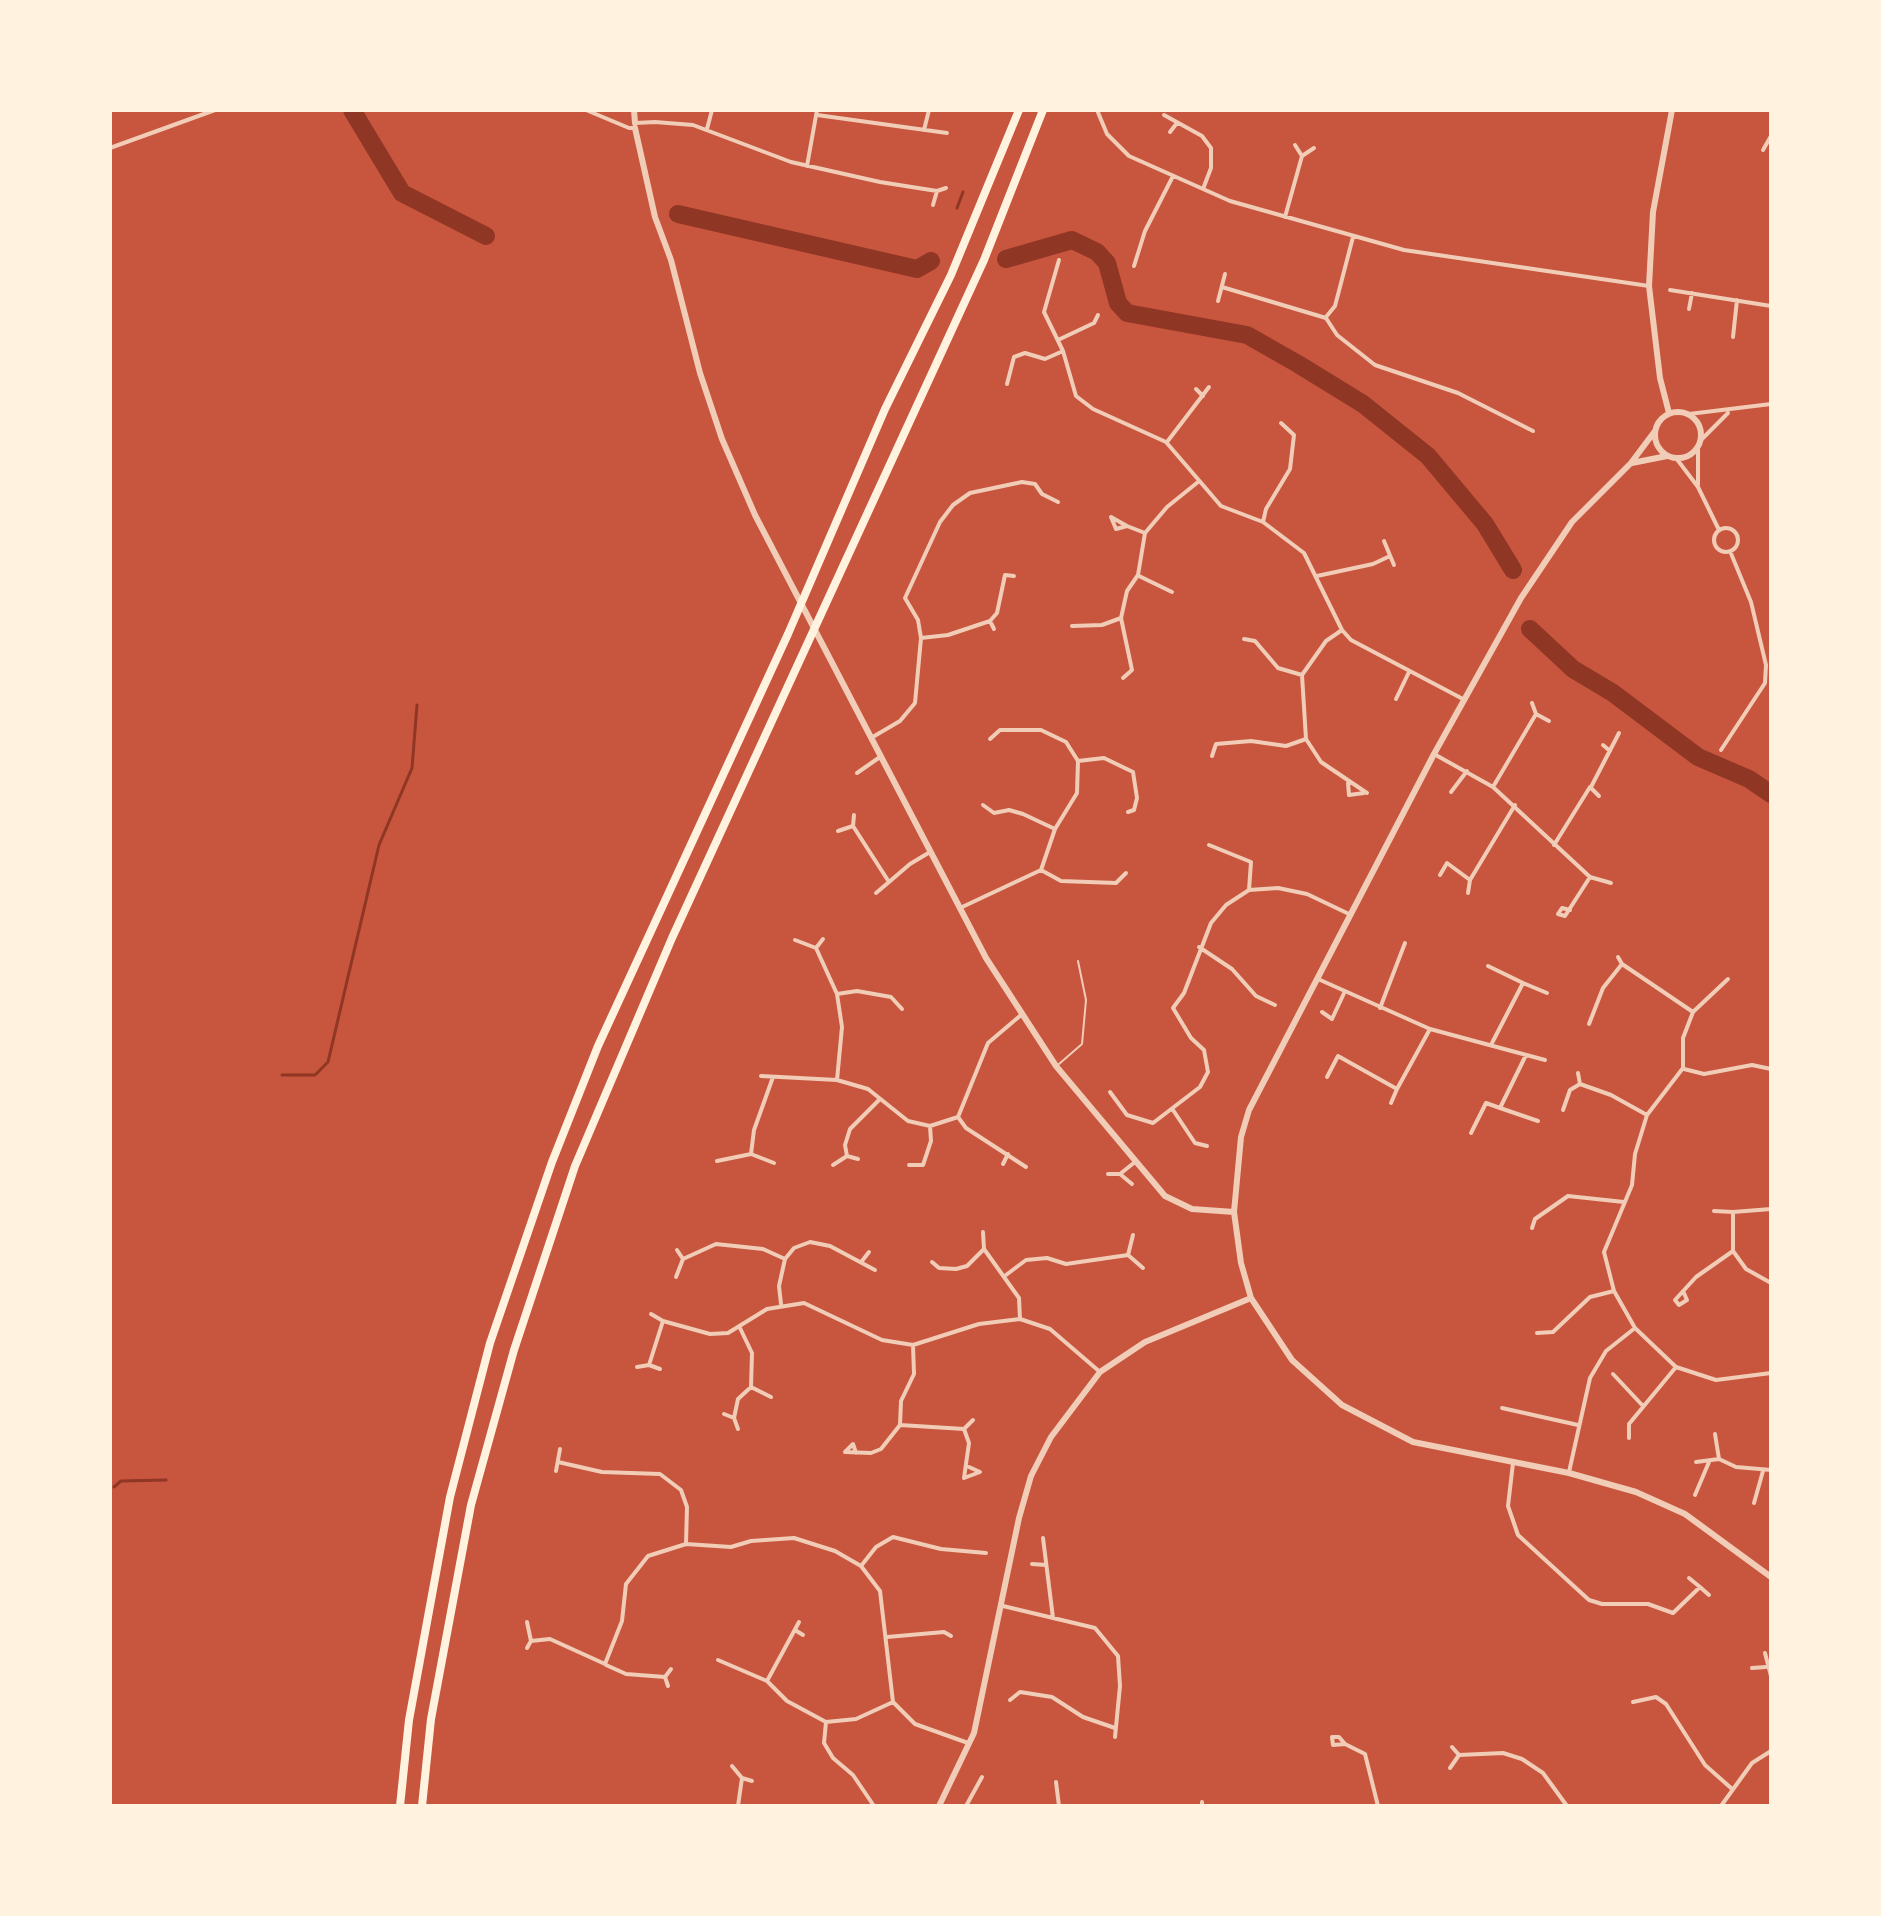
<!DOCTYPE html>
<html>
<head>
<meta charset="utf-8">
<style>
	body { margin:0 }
	#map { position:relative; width:1881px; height:1916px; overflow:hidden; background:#c8553d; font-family:"Zilla Slab",serif }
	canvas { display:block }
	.frame { position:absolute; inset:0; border:112px solid #fff3e0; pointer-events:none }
</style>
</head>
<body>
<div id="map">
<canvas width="1881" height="1916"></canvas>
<div class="frame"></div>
</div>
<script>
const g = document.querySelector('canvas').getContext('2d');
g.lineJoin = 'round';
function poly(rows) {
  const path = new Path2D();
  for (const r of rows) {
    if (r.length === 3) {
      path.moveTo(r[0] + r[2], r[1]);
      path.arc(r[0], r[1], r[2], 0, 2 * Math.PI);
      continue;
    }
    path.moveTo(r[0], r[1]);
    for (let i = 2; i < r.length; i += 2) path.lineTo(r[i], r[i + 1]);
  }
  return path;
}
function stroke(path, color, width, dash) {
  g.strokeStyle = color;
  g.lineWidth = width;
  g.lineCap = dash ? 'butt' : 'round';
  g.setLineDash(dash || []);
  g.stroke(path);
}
const stream = poly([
	[957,208,963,192],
	[282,1075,315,1075,328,1062,379,845,412,768,417,705],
	[114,1487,121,1481,166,1480]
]);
const river = poly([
	[352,110,402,193,486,236],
	[678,214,917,269,931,261],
	[1006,259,1072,240,1097,252,1107,263,1118,303,1127,313,1247,335,1298,364,1363,404,1428,456,1485,524,1513,570],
	[1530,629,1573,669,1613,693,1698,757,1749,779,1771,794]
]);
const service = poly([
	[1059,1064,1082,1044,1086,1000,1078,961]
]);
const minor = poly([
	[586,110,629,128,635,128,635,123,655,122,693,125,791,162,880,182,937,191,946,188],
	[1097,110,1107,134,1129,156,1230,201,1404,250,1649,286],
	[817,115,947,133],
	[1164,115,1202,136,1211,148,1211,168,1203,189],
	[707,129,712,110],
	[924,130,929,110],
	[1170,132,1177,123],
	[1295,145,1302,156],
	[110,148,215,110],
	[1763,150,1771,136],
	[807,166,817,110],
	[933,205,937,191],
	[1285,217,1302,156,1314,148],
	[1059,260,1044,312,1063,351,1076,396,1093,409,1166,442,1221,506,1263,522,1304,553,1342,630,1351,640,1463,699],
	[1134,266,1145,231,1172,178],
	[1222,287,1326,318,1337,335,1375,365,1458,393,1533,431],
	[1670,290,1771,306],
	[1218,301,1225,274],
	[1689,309,1692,293],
	[1326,317,1335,306,1353,237],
	[1733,337,1737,300],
	[1058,340,1094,323,1098,315],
	[1007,384,1014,357,1025,353,1045,359,1063,351],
	[1196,389,1203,396],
	[1689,414,1771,404],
	[1701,440,1728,413],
	[1167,442,1209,387],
	[1676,458,1698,487,1719,530],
	[1698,485,1698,447],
	[1263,522,1266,509,1290,469,1294,435,1281,423],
	[1127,526,1111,517,1116,529,1127,526,1145,533],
	[1726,540,12],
	[1384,541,1394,565],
	[1139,576,1172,592],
	[1317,576,1373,564,1390,556],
	[990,621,994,629],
	[1072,626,1102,625,1121,618],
	[1342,630,1326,641,1302,675,1306,739,1321,762,1367,793],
	[921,638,948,635,990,621,997,613,1005,575,1014,576],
	[1244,639,1255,641,1278,668,1302,675],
	[1123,678,1132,670,1121,618,1127,591,1138,575,1145,533,1167,507,1198,482],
	[1396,699,1409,672],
	[1536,714,1549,721],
	[871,738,900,721,915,703,921,638,918,620,905,598,940,522,953,505,970,493,1022,482,1035,484,1042,494,1058,502],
	[990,739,1000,730,1041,730,1066,742,1078,761,1077,793,1055,829,1041,870],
	[1603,745,1610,751],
	[1721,750,1765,683,1766,665,1751,602,1730,551],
	[1434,754,1493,787,1590,877,1611,883],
	[1212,756,1216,744,1251,741,1286,746,1306,739],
	[1078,761,1104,758,1133,772,1137,798,1134,810,1128,812],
	[857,773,880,757],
	[1348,783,1349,795,1364,793],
	[1493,787,1536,714,1532,703],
	[1591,787,1619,733],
	[1451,792,1467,771],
	[983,805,994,813,1009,810,1023,814,1055,829],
	[853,826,854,815],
	[838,831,853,826,889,882,910,864,930,852],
	[1209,845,1251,862,1249,890],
	[1554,845,1590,787,1599,796],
	[1440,875,1447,863,1470,880,1515,805],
	[876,893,889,882],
	[1468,893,1470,880],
	[960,908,1041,870,1061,881,1116,883,1126,873],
	[1558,914,1565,916,1590,877],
	[1558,914,1562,908,1570,910],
	[795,940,816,948,837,994,842,1027,837,1080],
	[1199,947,1232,969,1256,996,1275,1005],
	[816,948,823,939],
	[1618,957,1622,964],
	[1488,966,1523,983],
	[1318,979,1430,1029,1545,1060],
	[1728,979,1693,1012,1683,1038,1683,1068,1647,1115,1635,1154,1632,1185,1604,1252,1614,1291,1635,1328,1676,1367,1716,1380,1771,1373],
	[837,994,857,991,891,997,902,1009],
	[1380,1008,1405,943],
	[1322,1012,1332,1019,1345,991],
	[1589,1024,1603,988,1622,964,1693,1012],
	[1492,1043,1523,983,1547,993],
	[1684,1069,1704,1074,1752,1065,1771,1069],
	[1578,1073,1580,1084],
	[761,1076,837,1080,868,1089,908,1121,930,1126,958,1117,988,1043,1021,1015],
	[1327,1077,1338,1056,1397,1089,1430,1029],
	[1110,1092,1127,1115,1153,1123,1200,1087,1208,1072,1204,1050,1191,1038,1173,1008,1184,993,1211,923,1226,905,1249,890,1278,888,1307,894,1349,914],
	[1391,1103,1397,1089],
	[1500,1108,1538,1121],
	[1173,1110,1195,1143,1207,1146],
	[1563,1110,1570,1090,1580,1084,1611,1095,1647,1115],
	[958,1117,966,1128,1026,1167],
	[1471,1133,1486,1103,1500,1108,1526,1055],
	[751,1154,774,1163],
	[847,1156,845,1145,850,1129,880,1099],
	[717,1161,751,1154,754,1130,773,1077],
	[1003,1164,1008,1154],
	[833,1165,847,1156,858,1159],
	[909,1165,923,1165,931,1141,930,1126],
	[1108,1174,1120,1174],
	[1132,1184,1120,1174,1135,1162],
	[1771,1209,1733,1212,1733,1251,1746,1269,1771,1283],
	[1714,1211,1733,1212],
	[1532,1228,1535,1219,1568,1196,1624,1202],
	[983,1232,984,1249,1019,1298,1020,1319],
	[677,1250,683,1259],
	[1128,1255,1133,1235],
	[862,1261,869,1252],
	[932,1262,939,1268,956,1269,967,1266,984,1249],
	[1006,1275,1026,1260,1047,1258,1066,1264,1128,1255,1143,1268],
	[676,1277,683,1259,716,1244,763,1249,785,1259],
	[1675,1300,1696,1277,1733,1251],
	[1675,1300,1679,1305,1687,1300,1683,1291],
	[781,1304,779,1286,785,1259,794,1248,810,1242,830,1246,875,1270],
	[651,1314,663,1321,710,1334,728,1333,767,1309,804,1303,882,1340,913,1345,979,1324,1020,1319,1050,1329,1100,1372],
	[1537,1333,1553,1332,1590,1297,1614,1291],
	[649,1365,660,1369],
	[637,1367,649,1365,663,1321],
	[1613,1374,1643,1406],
	[751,1387,771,1397],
	[1502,1408,1578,1425],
	[724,1414,734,1418],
	[900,1425,964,1429,969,1443,964,1478],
	[738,1429,734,1418,738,1399,751,1387,752,1353,740,1328],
	[964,1429,973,1420],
	[1715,1434,1719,1459],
	[1629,1438,1629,1424,1676,1367],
	[845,1452,871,1453,881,1449,900,1425,901,1401,914,1374,913,1345],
	[845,1452,853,1444,856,1453],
	[558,1462,602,1472,660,1474,681,1490,687,1507,686,1544],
	[1696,1462,1719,1459,1736,1467,1771,1470],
	[1513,1463,1508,1506,1518,1535,1589,1600,1602,1604,1648,1604,1673,1613,1700,1587,1709,1595],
	[556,1471,560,1449],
	[1569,1472,1590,1378,1606,1351,1635,1328],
	[964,1478,980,1472,969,1467],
	[1695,1495,1709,1462],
	[1754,1503,1763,1471],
	[1043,1538,1053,1618],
	[1032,1564,1046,1565],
	[861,1566,876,1547,893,1537,941,1549,986,1553],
	[1689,1578,1700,1587],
	[1003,1606,1095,1628,1118,1656,1120,1686,1115,1737],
	[527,1622,531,1641],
	[795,1630,803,1635],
	[887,1637,944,1632,951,1636],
	[527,1648,531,1641,550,1639,605,1664,622,1621,626,1584,648,1556,686,1544,731,1547,751,1541,794,1538,835,1551,861,1566,880,1591,893,1702,915,1724,968,1743],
	[1765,1653,1771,1676],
	[718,1660,767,1681,787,1701,826,1722,856,1719,893,1702],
	[606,1665,626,1674,665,1677],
	[1752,1668,1766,1667],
	[767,1681,799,1622],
	[668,1686,665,1677,671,1669],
	[1010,1700,1020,1692,1052,1697,1083,1717,1115,1728],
	[1633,1702,1656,1697,1666,1704,1705,1765,1731,1788],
	[826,1722,824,1743,833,1758,853,1775,874,1806],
	[1345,1744,1339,1737,1332,1737,1333,1745,1345,1744,1365,1754,1378,1806],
	[1452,1747,1459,1755],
	[732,1766,742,1778,752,1781],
	[1450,1768,1459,1755,1503,1753,1522,1759,1543,1773,1567,1806],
	[1056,1782,1059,1806],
	[1202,1802,1202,1806],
	[738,1806,742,1778],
	[966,1806,982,1777],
	[1721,1806,1752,1763,1771,1751]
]);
const tertiary = poly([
	[634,110,635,123],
	[635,128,655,217,671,260,700,373,722,439,755,515,986,958,1056,1066,1165,1196,1192,1209,1234,1212],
	[1678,435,23],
	[1669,413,1660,378,1649,286,1653,212,1672,110],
	[1655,431,1631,463,1572,522,1521,598,1434,754,1249,1110,1241,1137,1234,1212,1241,1263,1251,1298,1292,1360,1342,1405,1413,1442,1569,1473,1636,1492,1685,1514,1771,1577],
	[1632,463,1667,456],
	[939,1806,974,1733,1019,1518,1031,1476,1051,1437,1100,1372,1145,1342,1251,1298]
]);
const motorway = poly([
	[400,1806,409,1720,450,1497,490,1343,552,1162,598,1046,788,634,885,409,951,275,1019,110],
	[422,1806,431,1719,471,1505,514,1350,575,1166,672,938,984,260,1043,110]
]);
stroke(stream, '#8f3625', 3);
stroke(river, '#8f3625', 18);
stroke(service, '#f1ccb7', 2);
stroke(minor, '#f1ccb7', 4);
stroke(tertiary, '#f1ccb7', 6);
stroke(motorway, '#fff3e0', 8);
</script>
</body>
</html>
